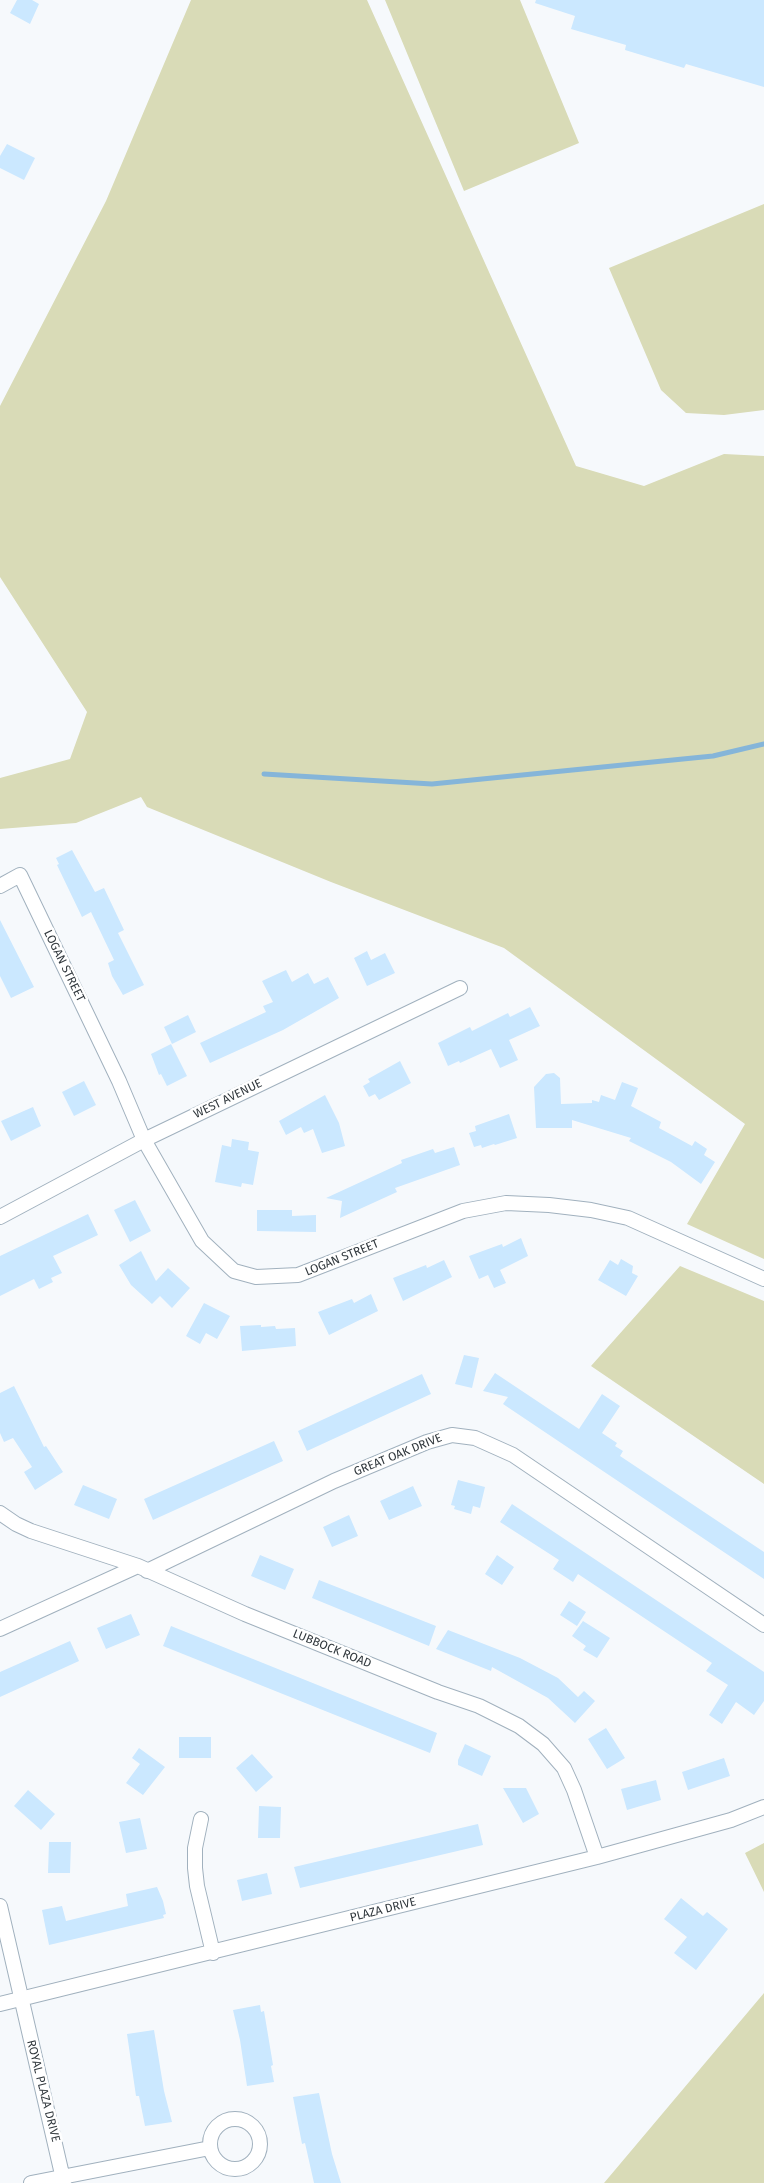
<!DOCTYPE html>
<html>
<head>
<meta charset="utf-8">
<style>
	body { margin:0 }
	canvas { display:block; background:#f6f9fc }
</style>
</head>
<body>
<canvas width="764" height="2183"></canvas>
<script>
const g = document.querySelector('canvas').getContext('2d');
g.lineJoin = 'round';
function fillPath(path, color) {
  g.fillStyle = color;
  g.fill(path, 'evenodd');
}
function poly(rows) {
  const path = new Path2D();
  for (const r of rows) {
    if (r.length === 3) {
      path.moveTo(r[0] + r[2], r[1]);
      path.arc(r[0], r[1], r[2], 0, 2 * Math.PI);
      continue;
    }
    path.moveTo(r[0], r[1]);
    for (let i = 2; i < r.length; i += 2) path.lineTo(r[i], r[i + 1]);
  }
  return path;
}
function stroke(path, color, width, dash) {
  g.strokeStyle = color;
  g.lineWidth = width;
  g.lineCap = dash ? 'butt' : 'round';
  g.setLineDash(dash || []);
  g.stroke(path);
}
function write(font, color, halo, rows, align = 'center') {
  g.font = font + ' "Fira Sans",sans-serif';
  g.lineWidth = 5;
  g.setLineDash([]);
  g.textBaseline = 'middle';
  g.strokeStyle = halo;
  g.fillStyle = color;
  for (const [text, x, y, turn = 0] of rows) {
    g.save();
    g.translate(x, y);
    g.rotate((+turn || 0) * Math.PI / 180);
    g.textAlign = isNaN(turn) ? turn : align;
    if (halo) g.strokeText(text, 0, 0);
    g.fillText(text, 0, 0);
    g.restore();
  }
}
const green = poly([
	[191,0,367,0,576,466,644,486,724,454,764,456,764,1259,687,1224,745,1124,504,948,331,882,147,807,141,797,76,823,0,829,0,778,70,759,87,712,0,577,0,406,106,201],
	[385,0,520,0,579,143,464,191],
	[764,204,764,410,724,415,686,413,661,390,609,268],
	[680,1266,764,1301,764,1484,591,1366],
	[764,1843,764,1892,745,1853],
	[764,1993,764,2183,604,2183]
]);
const stream = poly([
	[264,774,432,784,713,756,764,744]
]);
const building = poly([
	[17,0,32,0,39,4,30,24,10,13],
	[536,0,764,0,764,87,686,64,684,68,625,50,626,45,571,29,575,16,535,3],
	[7,144,35,158,24,180,0,168,0,156],
	[72,850,95,892,104,888,124,930,118,933,144,985,123,995,112,976,108,963,114,960,91,912,82,917,57,865,59,864,56,858],
	[0,920,34,987,11,998,0,976],
	[367,951,371,960,385,953,395,973,367,986,354,958],
	[286,970,292,982,308,973,314,984,328,977,339,998,283,1030,210,1063,200,1043,266,1012,263,1006,273,1002,262,981],
	[530,1007,540,1026,509,1040,518,1060,500,1068,491,1049,460,1063,459,1061,448,1066,438,1043,470,1027,472,1031,508,1013,510,1017],
	[188,1015,196,1032,172,1044,164,1027],
	[171,1044,187,1076,167,1086,161,1074,159,1075,151,1054],
	[400,1061,411,1083,379,1100,375,1094,369,1097,363,1086,370,1082,368,1079],
	[554,1073,560,1078,561,1104,592,1103,592,1100,599,1102,601,1095,615,1100,622,1082,638,1088,631,1106,661,1122,659,1128,692,1146,695,1141,707,1149,704,1155,715,1162,701,1184,671,1162,629,1141,631,1138,572,1120,572,1128,536,1128,534,1087,546,1074],
	[84,1081,96,1105,74,1116,62,1092],
	[325,1095,339,1123,345,1146,322,1153,313,1129,304,1133,301,1127,286,1135,279,1121],
	[33,1107,41,1126,11,1141,1,1121],
	[509,1114,517,1138,495,1145,494,1144,482,1148,481,1145,474,1147,469,1133,476,1131,475,1126],
	[232,1139,249,1142,248,1150,259,1152,253,1185,242,1183,241,1187,215,1182,222,1145,231,1147],
	[454,1147,460,1165,395,1188,397,1192,340,1218,342,1201,326,1198,402,1163,401,1160,433,1149,435,1153],
	[135,1200,151,1231,130,1242,114,1210],
	[257,1210,292,1210,292,1216,316,1215,316,1232,257,1231],
	[88,1214,98,1235,53,1256,62,1273,51,1278,53,1282,39,1289,34,1279,0,1296,0,1256],
	[521,1238,528,1256,500,1270,506,1283,494,1288,488,1275,479,1279,469,1256,502,1244,503,1247],
	[141,1251,156,1281,168,1268,190,1288,172,1308,160,1296,152,1304,131,1285,119,1265],
	[621,1259,633,1266,632,1273,638,1276,626,1296,598,1280,610,1260,618,1265],
	[444,1260,452,1277,403,1301,393,1278,426,1265,427,1268],
	[371,1294,378,1311,329,1335,318,1312,352,1299,354,1303],
	[204,1303,230,1316,217,1339,206,1333,200,1344,186,1336],
	[261,1325,261,1327,275,1326,276,1329,295,1328,296,1346,242,1351,240,1326],
	[464,1355,479,1358,472,1388,455,1384],
	[495,1373,579,1429,602,1394,620,1406,602,1433,617,1443,615,1446,623,1451,620,1456,764,1552,764,1579,503,1404,508,1397,483,1391],
	[422,1374,431,1394,307,1451,298,1431],
	[14,1386,44,1447,46,1446,63,1472,35,1490,24,1472,32,1467,13,1438,4,1442,0,1433,0,1393],
	[274,1441,283,1461,153,1520,144,1499],
	[458,1480,485,1487,480,1508,473,1506,471,1514,454,1509,455,1506,451,1505],
	[83,1485,117,1499,109,1519,74,1505],
	[413,1486,422,1506,389,1520,380,1501],
	[512,1504,764,1672,764,1701,754,1715,736,1702,722,1724,709,1715,728,1685,706,1671,712,1663,578,1574,573,1582,553,1569,559,1560,500,1522],
	[349,1515,358,1536,332,1547,323,1527],
	[260,1555,294,1569,285,1590,251,1576],
	[497,1555,514,1567,502,1585,485,1574],
	[319,1580,436,1626,429,1646,312,1598],
	[569,1601,586,1612,577,1626,560,1615],
	[131,1614,140,1635,106,1649,97,1628],
	[583,1621,610,1638,597,1658,583,1650,586,1646,572,1636],
	[171,1626,437,1733,430,1753,163,1646],
	[448,1630,520,1658,558,1678,578,1697,584,1691,595,1701,575,1723,548,1698,492,1667,491,1671,436,1649],
	[70,1641,79,1661,0,1697,0,1672],
	[606,1728,625,1758,607,1769,588,1739],
	[179,1737,211,1737,211,1758,179,1758],
	[465,1744,491,1756,482,1776,458,1765,458,1760],
	[139,1748,165,1767,143,1795,126,1783,140,1764,132,1758],
	[252,1754,273,1777,256,1792,236,1768],
	[724,1758,730,1776,688,1790,682,1772],
	[656,1780,661,1800,627,1810,621,1789],
	[503,1788,526,1788,539,1814,523,1823],
	[28,1790,55,1814,41,1830,14,1806],
	[259,1806,281,1807,280,1838,258,1838],
	[140,1818,147,1849,126,1853,119,1822],
	[478,1824,483,1845,300,1888,294,1867],
	[49,1842,71,1842,70,1873,48,1873],
	[267,1873,272,1894,242,1901,237,1880],
	[157,1887,163,1901,166,1914,163,1915,164,1918,49,1945,42,1910,62,1906,66,1921,128,1906,126,1894],
	[681,1898,703,1916,707,1912,728,1929,696,1970,674,1953,687,1937,664,1919],
	[260,2005,261,2012,264,2011,273,2065,271,2066,274,2082,247,2086,240,2040,233,2010],
	[154,2030,164,2091,172,2122,145,2126,139,2096,136,2096,127,2034],
	[319,2093,332,2154,341,2183,314,2183,305,2143,302,2144,293,2097]
]);
const minor = poly([
	[0,886,20,875,119,1081,144,1140,202,1241,234,1271,256,1277,298,1275,463,1211,506,1203,549,1205,591,1210,628,1218,764,1279],
	[0,1217,144,1140,460,988],
	[0,1513,16,1524,31,1531,138,1566,245,1614,438,1692,479,1706,519,1726,543,1744,564,1768,574,1790,597,1857],
	[147,1571,334,1481,427,1442,452,1435,475,1438,513,1455,764,1625],
	[0,1629,138,1566],
	[201,1819,195,1848,195,1868,197,1886,213,1953],
	[0,1906,64,2183],
	[0,2004,597,1857,731,1820,764,1807],
	[235,2144,25],
	[31,2183,210,2148]
]);
const streetNames = [
	["LOGAN STREET",64,966,64],
	["WEST AVENUE",228,1099,-26],
	["LOGAN STREET",342,1258,-22],
	["GREAT OAK DRIVE",398,1455,-22],
	["LUBBOCK ROAD",332,1649,22],
	["PLAZA DRIVE",383,1910,-14],
	["ROYAL PLAZA DRIVE",43,2091,76]
];
fillPath(green, '#d9dbb7');
stroke(stream, '#85b5d9', 5);
fillPath(building, '#cbe8ff');
stroke(minor, '#a1b1be', 16);
stroke(minor, '#fff', 14);
write('12px', '#31383d', '#fff', streetNames);
</script>
</body>
</html>
